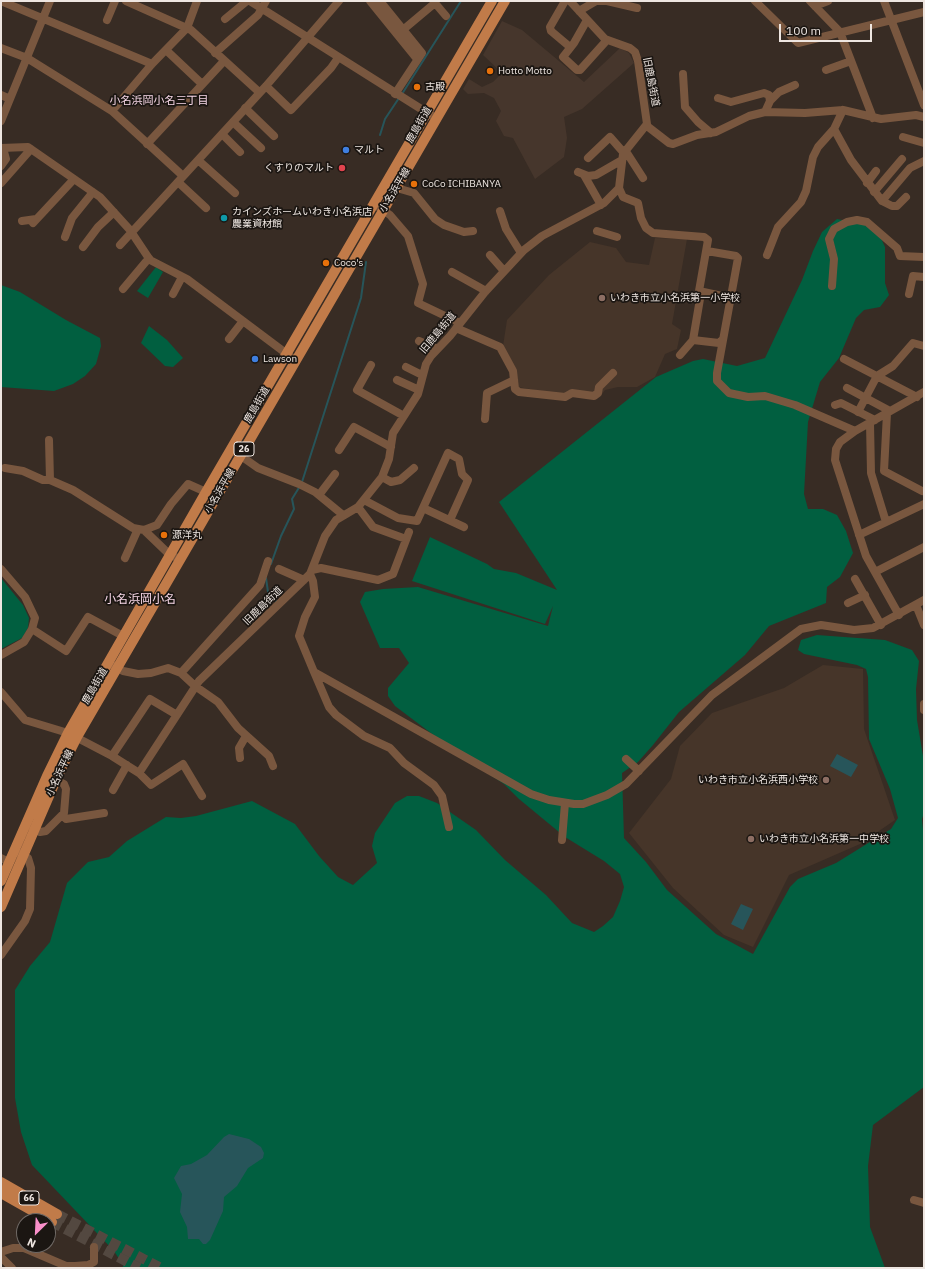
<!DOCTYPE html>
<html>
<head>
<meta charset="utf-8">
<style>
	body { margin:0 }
	#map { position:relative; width:925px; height:1269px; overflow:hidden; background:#382c24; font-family:"IBM Plex Sans",sans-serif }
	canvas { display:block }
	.frame { position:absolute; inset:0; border:2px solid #eee6e1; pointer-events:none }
	.north { position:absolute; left:16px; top:1213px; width:40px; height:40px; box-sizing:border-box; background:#1b1612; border:1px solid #6f6965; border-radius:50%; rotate:204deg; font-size:11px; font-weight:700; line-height:16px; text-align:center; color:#eee6e1 }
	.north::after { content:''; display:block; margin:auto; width:14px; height:18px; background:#f98fc9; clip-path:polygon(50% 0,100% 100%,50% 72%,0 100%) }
	.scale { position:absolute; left:779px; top:24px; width:93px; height:18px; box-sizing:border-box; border:2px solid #eee6e1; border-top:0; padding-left:5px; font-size:12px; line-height:14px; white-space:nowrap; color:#eee6e1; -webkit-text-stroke:3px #1b1612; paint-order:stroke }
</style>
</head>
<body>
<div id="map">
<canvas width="925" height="1269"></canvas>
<div class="frame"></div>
<div class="north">N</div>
<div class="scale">100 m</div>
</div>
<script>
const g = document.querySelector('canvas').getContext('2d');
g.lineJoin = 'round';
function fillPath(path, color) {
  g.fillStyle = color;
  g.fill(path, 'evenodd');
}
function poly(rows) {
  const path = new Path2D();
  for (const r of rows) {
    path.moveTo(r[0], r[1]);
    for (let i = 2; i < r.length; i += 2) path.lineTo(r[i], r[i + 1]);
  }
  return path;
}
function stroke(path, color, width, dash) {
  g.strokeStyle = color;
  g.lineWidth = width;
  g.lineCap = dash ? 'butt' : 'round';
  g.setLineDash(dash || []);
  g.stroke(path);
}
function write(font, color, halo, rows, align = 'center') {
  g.font = font + ' "IBM Plex Sans","Noto Sans JP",sans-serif';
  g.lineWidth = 3.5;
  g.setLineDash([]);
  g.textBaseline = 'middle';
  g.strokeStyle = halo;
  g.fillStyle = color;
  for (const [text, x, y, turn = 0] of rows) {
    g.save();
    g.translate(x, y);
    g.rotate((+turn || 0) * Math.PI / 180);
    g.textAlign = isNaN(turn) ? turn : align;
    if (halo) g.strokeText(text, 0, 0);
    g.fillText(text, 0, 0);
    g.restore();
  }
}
const commercial = poly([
	[502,21,522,30,584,82,620,48,629,53,634,63,582,109,564,117,567,138,564,157,535,179,513,138,504,136,496,121,501,111,494,98,484,93,468,94,463,89,469,79,482,87,493,82,502,73,483,55]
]);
const built = poly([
	[655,238,687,239,672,324,681,330,677,349,665,354,655,377,637,387,618,387,605,390,600,397,595,400,518,387,503,346,507,320,549,275,590,242,616,248,626,262,649,265],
	[823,665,863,669,864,729,895,820,860,844,789,875,753,947,724,935,673,888,629,833,671,779,680,746,712,713,784,688]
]);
const green = poly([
	[837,219,868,225,880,236,885,247,885,283,889,295,880,307,864,310,856,318,839,358,820,382,808,422,804,494,808,509,823,509,837,515,846,531,853,553,840,577,827,587,826,603,769,626,745,655,679,712,653,745,638,762,622,773,624,838,646,862,667,890,716,934,753,954,790,887,798,879,836,863,891,829,898,818,890,789,869,739,868,677,866,669,857,665,804,654,798,650,801,640,817,635,885,640,912,650,919,661,916,689,917,720,924,762,924,813,922,819,924,840,924,1087,873,1125,868,1166,870,1227,885,1268,123,1268,123,1265,114,1251,32,1165,21,1132,15,1098,15,990,30,966,50,942,67,883,88,862,109,857,127,841,166,817,181,818,196,816,252,801,295,824,319,856,338,877,353,885,377,863,372,846,375,833,395,803,407,796,419,796,437,803,476,830,505,860,546,895,572,923,594,932,603,926,613,917,620,901,624,887,620,874,604,861,565,837,519,799,504,784,464,758,395,706,388,696,388,688,409,663,399,648,380,648,360,602,365,592,383,589,418,587,548,626,553,606,545,624,412,581,430,537,487,564,494,569,516,573,557,590,499,502,656,377,693,361,703,359,737,366,765,358,802,280,813,251,822,232],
	[156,267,163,272,148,298,137,291],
	[1,285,20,292,66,320,100,338,101,346,96,364,85,376,73,384,54,391,1,387],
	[149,326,167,340,183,358,173,367,165,366,141,343],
	[1,578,23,605,29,618,28,628,22,638,1,649]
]);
const water = poly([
	[837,754,858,765,851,777,830,766],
	[741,904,753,909,743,930,731,924],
	[229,1134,249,1139,261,1147,264,1153,263,1158,248,1168,237,1186,224,1197,223,1211,210,1240,206,1244,203,1244,199,1239,188,1239,187,1227,180,1212,182,1194,174,1178,181,1166,191,1164,207,1155,224,1137]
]);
const stream = poly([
	[402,94,461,1],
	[380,135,385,119,399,98],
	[302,482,361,298,366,262],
	[271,564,281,536,294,509,292,499,300,486],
	[266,578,268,592,276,601]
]);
const majorTunnel = poly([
	[57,1214,161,1268],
	[52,1222,139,1268]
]);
const minor = poly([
	[1,1,152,64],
	[126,1,191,30,259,92],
	[250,1,437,119],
	[370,1,417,59],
	[380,1,422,53,395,94],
	[565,1,550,27,551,31,570,47],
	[755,1,798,43,924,12],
	[810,1,840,32,873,118],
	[884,1,924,105],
	[815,6,828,1],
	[579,11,596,1,607,1,637,8],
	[225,19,247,1],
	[107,20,115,1],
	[587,20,574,43,563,57,577,70,580,70,607,40],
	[404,29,435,3,446,16],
	[1,48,27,58,112,111,183,176],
	[166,50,202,84],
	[215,53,258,15,266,1],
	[826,70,851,61],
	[683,74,685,107,698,122,711,133],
	[266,86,291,110,331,68,338,58],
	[1,95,10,99],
	[718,98,731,102,764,93,769,95,770,101,765,112],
	[770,101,779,92,795,85],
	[245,108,274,136],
	[112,111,152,64,187,28,197,1],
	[1,121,50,1],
	[233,122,261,148],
	[647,126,669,143,673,144,697,135,716,132,749,116,765,112,805,113,843,110,881,119,916,115,924,117],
	[834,129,851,160,882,201,892,206,897,206,906,197],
	[222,134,240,152],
	[903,137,924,143],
	[147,144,224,61],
	[1,148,28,147,100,197,130,230,150,260,187,279,291,357],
	[625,150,643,178],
	[588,158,610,137,624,153],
	[198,160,235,193],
	[1,166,6,159,3,148],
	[578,172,588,176,596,175,622,160],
	[584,175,601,205],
	[178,182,206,208],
	[1,183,31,149],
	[867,183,876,171],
	[397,188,414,193,435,219,444,225,464,232,473,231],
	[619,188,623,197,638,203,641,218,646,228,653,233,704,237,708,240,699,291,731,298],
	[874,192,902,159],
	[882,201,910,168,924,161],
	[374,204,390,215,408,236,423,284,418,303,460,323],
	[500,211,506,229,521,253],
	[22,221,36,219],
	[33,223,74,179],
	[597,231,617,237],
	[65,237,72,218,93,192],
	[120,245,266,86,339,1],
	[83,247,98,227,114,212],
	[707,251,736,256,738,258,717,373,717,381,729,393,748,397,765,396,795,405,855,431,924,392],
	[490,255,504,271],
	[767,255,778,227,801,202,806,191,813,157,818,147,834,129,843,110],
	[452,272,486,291],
	[832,286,834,259,829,239,834,229,847,222,857,220,867,222,897,248,900,256,924,257],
	[123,289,149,258],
	[701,293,693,340,719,343,723,339],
	[173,294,182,277],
	[909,294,913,276,924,277],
	[456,328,500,347,513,371,515,389,519,392,565,397,572,393,594,396,598,393,599,387,613,373],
	[229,339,243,321],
	[419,341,437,349],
	[680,355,693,340],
	[844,359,917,397],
	[371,365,357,390,404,416],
	[406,367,422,375],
	[397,380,419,390],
	[847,388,890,411],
	[835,405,841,403,875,420],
	[858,412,877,376,893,366,913,343,924,346],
	[887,413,884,471,922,491],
	[485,419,487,393,514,380],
	[870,423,871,473,886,522],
	[855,431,840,442,836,449,835,460,866,556,899,615],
	[49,440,50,480,73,490,133,528,144,530,157,525,171,504,188,484,206,492],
	[231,449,258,468,299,484,315,492,343,515],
	[339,450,354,427,391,447],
	[5,468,23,471,43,480,50,480],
	[382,477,391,482,400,480,414,468],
	[319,495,335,474],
	[364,500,398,518,417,521,448,453,459,459,462,474,468,480,450,520],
	[358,507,373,527,406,539],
	[423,508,464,527],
	[144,530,170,555,180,559],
	[859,535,924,504],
	[125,558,138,529],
	[1,569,25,597,35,618,32,629,24,642,1,655],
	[279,569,304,580],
	[312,570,321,568,378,580,393,574,409,532],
	[875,572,924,547],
	[310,574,313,581,315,597,305,617,299,636,314,672,531,794,549,800,574,804,583,804,607,795,626,784,712,695,801,629,821,625,854,630,873,628,924,600],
	[855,579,881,625],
	[848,603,865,595],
	[916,605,924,625],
	[32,629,66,651,88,617,123,636],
	[112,665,123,671,138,674,151,673,168,668,181,673,195,686,218,702,238,728,269,756,273,766],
	[314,672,329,707,336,715,364,736,390,748,404,763,434,785,442,796,449,827],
	[181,673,260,585,268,561],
	[1,692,25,720,68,733,112,756,139,773,199,681,310,574,325,536,336,520,358,507,382,477,389,459,393,433,418,394,426,364,431,356,450,336,485,292,524,250,542,236,604,203,619,188,623,154,647,124,638,61,635,52,630,48,605,39,570,1],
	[924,704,924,710],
	[112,756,150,699,177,715],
	[240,758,239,748,246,736],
	[626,759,639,771],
	[139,773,151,785,183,764,202,796],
	[113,790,127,765],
	[62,815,66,819,104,813],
	[30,826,40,832,46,831,64,813,66,789,64,784,52,778],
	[562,840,565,803],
	[1,858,9,862],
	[1,955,25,921,30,909,31,868,28,858,19,853],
	[914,1200,924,1203],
	[1,1252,13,1248,24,1248,66,1266,75,1266,88,1265,94,1262,94,1247],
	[1,1257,12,1268]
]);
const major = poly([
	[1,881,47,776,68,733,206,492,492,1],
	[1,907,59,773,77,737,505,1],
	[1,1182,57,1214],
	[1,1193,52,1222]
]);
const markers = [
	[490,71,4,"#e8710a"],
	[417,87,4,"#e8710a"],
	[346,150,4,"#3f7fe0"],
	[342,168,4,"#e0444e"],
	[414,184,4,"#e8710a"],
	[224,218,4,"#0f9aa8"],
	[326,263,4,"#e8710a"],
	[602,298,4,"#8d6e63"],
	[255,359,4,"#3f7fe0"],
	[164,535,4,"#e8710a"],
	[826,780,4,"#8d6e63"],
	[751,839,4,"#8d6e63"]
];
const shields = [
	[244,449,20],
	[29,1198,20]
];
const shieldNames = [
	["26",244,449],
	["66",29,1198]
];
const poiNames = [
	["Hotto Motto",498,71],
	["古殿",425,87],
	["マルト",354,150],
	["くすりのマルト",334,168,"right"],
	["CoCo ICHIBANYA",422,184],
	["カインズホームいわき小名浜店",232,212],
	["農業資材館",232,224],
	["Coco's",334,263],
	["いわき市立小名浜第一小学校",610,298],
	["Lawson",263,359],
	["源洋丸",172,535],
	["いわき市立小名浜西小学校",818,780,"right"],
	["いわき市立小名浜第一中学校",759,839]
];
const streetNames = [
	["旧鹿島街道",651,82,79],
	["鹿島街道",419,125,-60],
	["小名浜平線",395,190,-59],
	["旧鹿島街道",438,333,-50],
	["鹿島街道",257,405,-60],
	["小名浜平線",220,491,-60],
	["旧鹿島街道",263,606,-44],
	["鹿島街道",95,686,-60],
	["小名浜平線",60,773,-65]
];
const neighbourhoodNames = [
	["小名浜岡小名三丁目",159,101]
];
const quarterNames = [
	["小名浜岡小名",140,600]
];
fillPath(commercial, '#46362c');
fillPath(built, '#463529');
fillPath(green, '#015f40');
fillPath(water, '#27555a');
stroke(stream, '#27555a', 2);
stroke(majorTunnel, '#534840', 10, [10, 5]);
stroke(minor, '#79573f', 8);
stroke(major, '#c17b49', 10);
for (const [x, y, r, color] of markers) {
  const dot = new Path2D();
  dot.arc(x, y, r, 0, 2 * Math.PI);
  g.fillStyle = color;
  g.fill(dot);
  stroke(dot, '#1b1612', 1.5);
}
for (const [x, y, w] of shields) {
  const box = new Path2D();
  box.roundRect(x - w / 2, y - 7, w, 14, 3);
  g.fillStyle = '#1b1612';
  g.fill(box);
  stroke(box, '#eee6e1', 1);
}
write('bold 9px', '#eee6e1', null, shieldNames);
write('10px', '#eee6e1', '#1b1612', poiNames, 'left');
write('10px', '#eee6e1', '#1b1612', streetNames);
write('11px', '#f7d7e7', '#1b1612', neighbourhoodNames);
write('12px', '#f7d7e7', '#1b1612', quarterNames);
</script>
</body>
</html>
